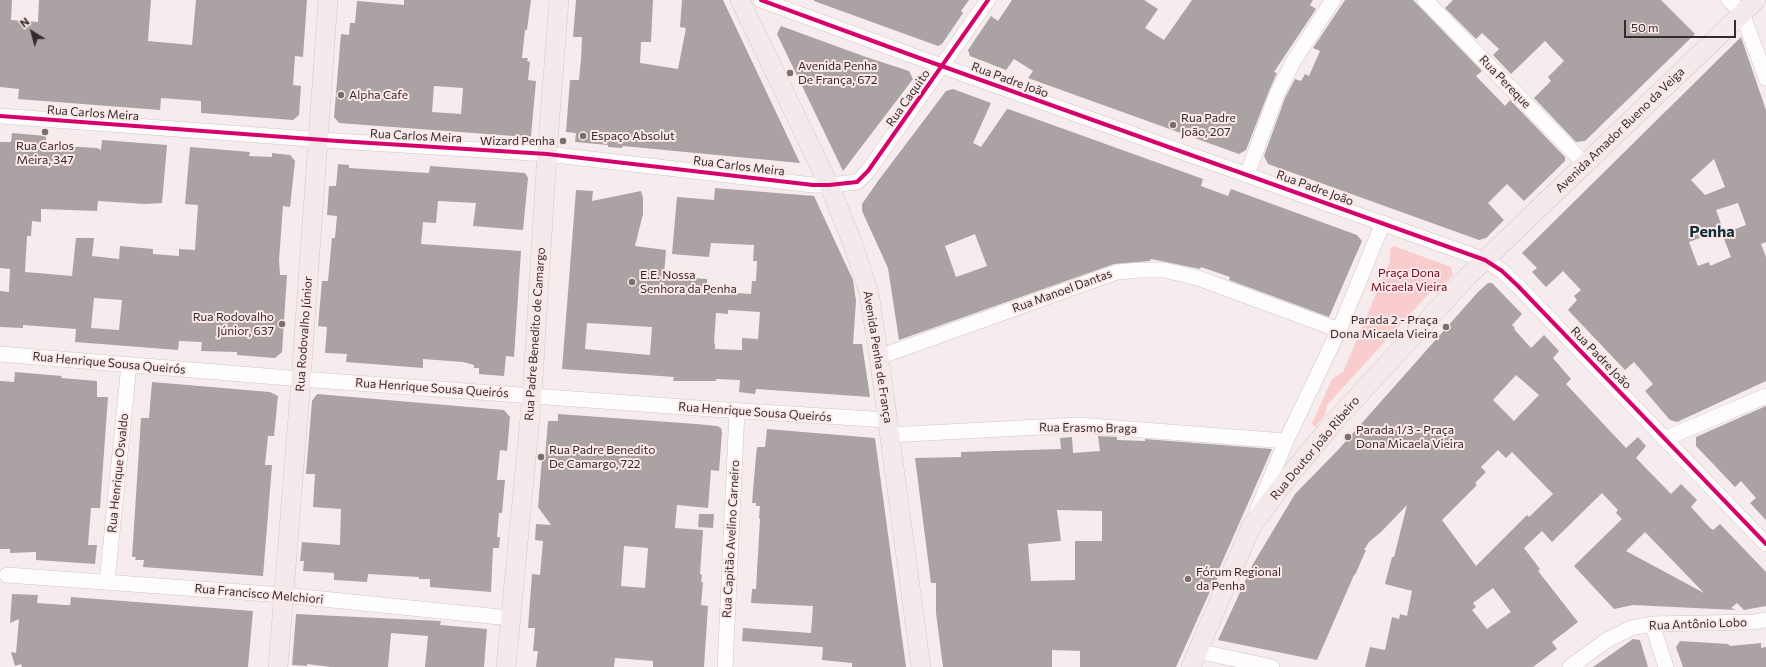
<!DOCTYPE html>
<html>
<head>
<meta charset="utf-8">
<style>
	body { margin:0 }
	#map { position:relative; width:1766px; height:667px; overflow:hidden; background:#f7eced; font-family:Commissioner,sans-serif }
	canvas { display:block }
	.north { position:absolute; left:12px; top:12px; width:40px; height:40px; -webkit-text-stroke:3px #fce8e9; paint-order:stroke; rotate:323deg; font-size:11px; font-weight:700; line-height:16px; text-align:center; color:#332c2c }
	.north::after { content:''; display:block; margin:auto; width:14px; height:18px; background:#332c2c; clip-path:polygon(50% 0,100% 100%,50% 72%,0 100%) }
	.scale { position:absolute; left:1624px; top:20px; width:112px; height:18px; box-sizing:border-box; border:2px solid #332c2c; border-top:0; padding-left:5px; font-size:12px; line-height:14px; white-space:nowrap; color:#332c2c; -webkit-text-stroke:3px #fce8e9; paint-order:stroke }
</style>
</head>
<body>
<div id="map">
<canvas width="1766" height="667"></canvas>
<div class="north">N</div>
<div class="scale">50 m</div>
</div>
<script>
const g = document.querySelector('canvas').getContext('2d');
g.lineJoin = 'round';
function fillPath(path, color) {
  g.fillStyle = color;
  g.fill(path, 'evenodd');
}
function poly(rows) {
  const path = new Path2D();
  for (const r of rows) {
    path.moveTo(r[0], r[1]);
    for (let i = 2; i < r.length; i += 2) path.lineTo(r[i], r[i + 1]);
  }
  return path;
}
function stroke(path, color, width, dash) {
  g.strokeStyle = color;
  g.lineWidth = width;
  g.lineCap = dash ? 'butt' : 'round';
  g.setLineDash(dash || []);
  g.stroke(path);
}
function write(font, color, halo, rows, align = 'center') {
  g.font = font + ' Commissioner,sans-serif';
  g.lineWidth = 4;
  g.setLineDash([]);
  g.textBaseline = 'middle';
  g.strokeStyle = halo;
  g.fillStyle = color;
  for (const [text, x, y, turn = 0] of rows) {
    g.save();
    g.translate(x, y);
    g.rotate((+turn || 0) * Math.PI / 180);
    g.textAlign = isNaN(turn) ? turn : align;
    if (halo) g.strokeText(text, 0, 0);
    g.fillText(text, 0, 0);
    g.restore();
  }
}
const green = poly([
	[1394,246,1451,267,1453,275,1445,284,1433,289,1327,405,1325,415,1315,427,1312,423,1332,379,1343,372,1390,261,1390,249]
]);
const building = poly([
	[0,0,12,0,11,20,38,22,39,0,151,0,148,41,192,45,196,0,307,0,303,57,295,56,293,85,301,86,299,115,293,120,201,113,201,101,161,98,160,110,18,99,19,89,0,87],
	[404,0,531,0,527,30,525,30,522,58,528,58,527,61,530,62,528,80,536,81,531,136,527,137,339,123,334,117,341,34,349,35,350,23,355,23,357,1,404,5],
	[434,86,463,88,461,114,432,112],
	[576,0,653,0,651,42,641,42,640,63,678,69,686,28,680,27,682,0,723,0,800,163,623,146,622,148,608,147,608,145,575,142,576,133,566,132,570,80,579,80,581,59,582,37,573,37],
	[814,0,969,0,961,11,963,13,942,44,938,46,814,1],
	[1012,0,1144,0,1158,9,1145,28,1164,40,1192,0,1313,0,1310,5,1316,9,1274,72,1277,73,1269,91,1246,150,1239,154,1028,78,1033,71,1014,59,1006,70,970,56,968,50,991,16,998,21],
	[1345,0,1413,0,1482,71,1476,76,1505,106,1510,100,1565,157,1565,161,1524,201,1507,184,1488,203,1504,220,1486,238,1479,240,1268,164,1264,156,1285,98,1295,79,1301,81,1305,74,1309,76,1320,51,1313,48],
	[1453,0,1661,0,1695,34,1585,141,1576,142,1534,98,1551,81,1548,77,1564,61,1545,41,1511,74,1493,55,1499,49,1482,33,1476,39,1445,8],
	[781,26,866,57,909,71,913,79,843,171,777,34],
	[1741,37,1766,110,1766,242,1761,244,1766,257,1766,381,1677,422,1670,420,1645,391,1653,384,1634,362,1625,370,1568,310,1577,300,1574,296,1581,290,1563,271,1546,287,1532,272,1537,268,1522,253],
	[1714,159,1725,187,1705,195,1691,180],
	[1738,203,1746,225,1722,234,1731,257,1710,266,1709,262,1698,266,1689,242,1723,229,1716,210],
	[953,89,991,103,973,143,981,147,1007,109,1011,110,1203,179,1201,186,1228,196,1231,189,1357,235,1362,241,1329,317,1229,280,1230,277,1201,267,1200,269,1151,259,1150,261,1114,264,899,340,888,268,862,211,862,204,878,181,946,91],
	[975,234,987,266,956,277,945,246],
	[12,133,46,136,46,145,97,148,101,150,102,140,167,145,162,203,146,204,98,201,97,211,41,209,41,222,32,221,31,236,27,236,25,272,72,276,76,238,94,238,92,256,119,259,120,246,153,249,153,254,179,256,179,249,195,250,198,205,185,204,190,147,250,152,249,156,272,157,272,153,290,155,295,161,290,207,283,206,279,260,280,275,287,275,282,352,275,358,237,355,237,352,201,351,202,342,179,341,178,350,75,342,76,329,23,325,23,328,0,327,0,291,9,292,10,269,0,268,0,142,11,142],
	[94,298,122,300,119,330,91,328],
	[338,164,349,165,349,168,429,173,430,166,525,173,528,178,523,230,473,226,476,203,438,201,436,223,423,222,421,244,521,251,514,357,506,356,504,376,479,374,479,368,474,368,474,365,463,362,423,359,423,368,346,362,347,354,325,353,327,327,318,326,322,281,328,281,332,238,335,238,337,216,327,215,329,186,336,186],
	[715,188,814,196,853,280,856,301,853,344,862,344,870,397,756,389,755,394,739,392,740,380,716,379,716,381,673,381,674,377,562,369,576,190,593,191,592,201,641,191,643,198,643,214,635,246,666,250,664,276,707,279,707,291,751,294,752,281,756,281,757,261,753,261,754,245,711,243,709,257,672,254,677,197,714,200],
	[728,310,760,312,758,339,742,338,742,350,715,349,715,344,714,343,716,313,728,314],
	[587,323,652,327,650,355,585,349],
	[1488,283,1492,283,1522,314,1512,325,1515,328,1514,329,1531,348,1544,335,1559,351,1553,358,1571,379,1566,384,1610,431,1626,448,1638,437,1646,446,1636,458,1671,494,1681,484,1697,500,1691,507,1710,528,1713,530,1720,524,1766,572,1766,606,1744,610,1737,603,1731,608,1736,610,1633,605,1614,609,1574,566,1622,519,1616,513,1618,510,1602,493,1552,542,1542,531,1524,548,1540,569,1538,571,1578,622,1552,642,1557,649,1533,667,1365,667,1370,647,1385,650,1392,617,1399,619,1400,614,1407,616,1412,591,1385,584,1392,557,1394,557,1407,505,1381,532,1369,542,1364,550,1366,550,1355,575,1354,575,1317,660,1218,640,1253,564,1295,494,1338,450,1478,292],
	[1516,375,1539,395,1514,421,1493,400],
	[1498,450,1506,458,1512,452,1553,494,1529,517,1527,515,1476,566,1442,520,1477,485,1475,483,1486,472,1481,467],
	[1645,532,1704,593,1626,551],
	[1493,588,1511,612,1487,629,1472,610,1476,607,1473,603],
	[15,372,62,376,61,378,97,381,97,397,108,397,100,508,91,508,88,545,97,545,95,564,36,560,36,552,10,553,10,549,0,549,0,381,14,382],
	[152,382,270,392,278,396,274,436,268,436,265,465,272,465,263,576,143,567,144,560,135,560,136,557,132,557,141,418,149,418],
	[317,394,504,410,510,417,507,451,500,450,497,480,505,480,502,513,499,513,497,537,500,537,499,548,493,548,491,592,430,587,430,579,419,579,419,577,368,574,367,582,334,580,334,573,303,571,304,561,300,561,302,542,340,545,341,509,313,507,315,474,306,474,312,401],
	[1766,406,1766,520,1750,503,1756,498,1741,481,1735,487,1696,446,1696,437],
	[558,414,696,424,717,426,721,428,722,432,719,471,711,470,708,508,677,505,675,528,703,530,700,574,702,575,701,582,703,582,701,605,708,606,704,667,653,667,653,661,615,658,614,667,536,667,538,651,533,651,535,628,528,628,532,574,540,575,543,541,535,540,536,524,551,525,538,507,542,458,545,458,548,421,558,421],
	[624,546,648,548,645,588,621,586],
	[767,429,875,438,906,667,852,667,852,663,822,660,823,647,742,641,743,628,811,633,813,606,751,603,752,589,756,589,760,519,759,518,760,506,756,506,756,503,752,503,756,456,757,447,765,447],
	[1098,436,1117,437,1117,440,1145,441,1145,439,1272,449,1219,569,1221,569,1213,589,1211,589,1176,667,1080,667,1080,651,1052,650,1052,667,943,667,936,613,936,583,931,583,915,458,961,457,961,452,1061,449,1060,438,1072,437,1073,453,1100,451],
	[1057,510,1102,511,1102,541,1075,541,1075,580,1031,581,1028,544,1061,541],
	[699,514,714,514,713,528,698,527],
	[12,594,38,595,37,603,65,605,70,605,71,597,253,611,248,667,22,667,21,664,15,666,11,652,16,653,19,619,10,623],
	[296,614,441,621,440,625,487,629,484,667,425,667,428,636,391,633,388,667,331,667,307,664,307,666,292,665],
	[1633,639,1640,640,1648,667,1593,667],
	[1680,641,1728,644,1730,646,1761,643,1761,648,1766,647,1766,667,1683,667,1676,647]
]);
const minor = poly([
	[761,0,922,59,1485,260,1502,271,1518,286,1766,544],
	[1425,0,1585,164],
	[1729,0,1742,13,1766,78],
	[0,116,338,141,547,154,813,185,829,185,857,182,868,171,988,0],
	[1247,175,1277,94,1293,62,1333,0],
	[0,354,301,379,711,409,888,420],
	[879,357,1117,272,1140,270,1164,270,1198,278,1339,330],
	[889,435,1078,425,1286,441],
	[1664,439,1766,396],
	[1257,511,1286,441,1339,330,1383,223],
	[7,575,283,595,510,618],
	[107,582,129,365],
	[1652,624,1666,667],
	[1197,651,1272,667],
	[725,667,737,411],
	[1570,667,1607,640,1631,628,1652,624,1754,622,1766,620]
]);
const major = poly([
	[740,0,829,185,853,244,869,293,879,357,921,667],
	[278,667,301,379,328,0],
	[506,667,532,396,547,154,559,0],
	[1191,667,1251,527,1289,476,1334,422,1468,276,1756,0]
]);
const cycleway = poly([
	[761,0,922,59,1485,260,1502,271,1518,286,1766,544],
	[0,116,338,141,547,154,813,185,829,185,857,182,868,171,988,0]
]);
const markers = [
	[790,73,4,"#786f70"],
	[341,95,4,"#786f70"],
	[1173,125,4,"#786f70"],
	[45,132,4,"#786f70"],
	[583,136,4,"#786f70"],
	[563,141,4,"#786f70"],
	[632,282,4,"#786f70"],
	[282,324,4,"#786f70"],
	[1446,327,4,"#786f70"],
	[1348,437,4,"#786f70"],
	[541,457,4,"#786f70"],
	[1188,579,4,"#786f70"]
];
const poiNames = [
	["Avenida Penha",798,66],
	["De França, 672",798,80],
	["Alpha Cafe",349,95],
	["Rua Padre",1181,118],
	["João, 207",1181,132],
	["Espaço Absolut",591,136],
	["Wizard Penha",555,141,"right"],
	["Rua Carlos",45,146,"center"],
	["Meira, 347",45,160,"center"],
	["E.E. Nossa",640,275],
	["Senhora da Penha",640,289],
	["Rua Rodovalho",274,317,"right"],
	["Júnior, 637",274,331,"right"],
	["Parada 2 - Praça",1438,320,"right"],
	["Dona Micaela Vieira",1438,334,"right"],
	["Parada 1/3 - Praça",1356,430],
	["Dona Micaela Vieira",1356,444],
	["Rua Padre Benedito",549,450],
	["De Camargo, 722",549,464],
	["Fórum Regional",1196,572],
	["da Penha",1196,586]
];
const streetNames = [
	["Rua Padre João",1010,80,20],
	["Rua Pereque",1505,82,46],
	["Rua Caquito",908,98,-55],
	["Rua Carlos Meira",93,113,4],
	["Avenida Amador Bueno da Veiga",1620,130,-44],
	["Rua Carlos Meira",416,136,3],
	["Rua Carlos Meira",739,166,7],
	["Rua Padre João",1315,188,20],
	["Rua Manoel Dantas",1062,291,-20],
	["Rua Rodovalho Júnior",304,334,-86],
	["Rua Padre Benedito de Camargo",535,334,-86],
	["Avenida Penha de França",878,357,81],
	["Rua Padre João",1601,358,46],
	["Rua Henrique Sousa Queirós",109,363,5],
	["Rua Henrique Sousa Queirós",432,388,4],
	["Rua Henrique Sousa Queirós",755,412,4],
	["Rua Erasmo Braga",1088,428,1],
	["Rua Doutor João Ribeiro",1315,448,-50],
	["Rua Henrique Osvaldo",118,473,-84],
	["Rua Capitão Avelino Carneiro",731,539,-87],
	["Rua Francisco Melchiori",259,594,5],
	["Rua Antônio Lobo",1698,624,-2]
];
const parkNames = [
	["Praça Dona",1409,273],
	["Micaela Vieira",1409,287]
];
const districtNames = [
	["Penha",1712,232]
];
fillPath(green, '#f9ccce');
fillPath(building, '#aaa2a3');
stroke(minor, '#cec6c6', 16);
stroke(major, '#cfcaca', 20);
stroke(minor, '#fefcfc', 15);
stroke(major, '#f4eaeb', 19);
stroke(cycleway, '#d6006c', 4);
for (const [x, y, r, color] of markers) {
  const dot = new Path2D();
  dot.arc(x, y, r, 0, 2 * Math.PI);
  g.fillStyle = color;
  g.fill(dot);
  stroke(dot, '#fce8e9', 1.5);
}
write('12px', '#332c2c', '#fce8e9', poiNames, 'left');
write('12px', '#332c2c', '#fce8e9', streetNames);
write('12px', '#6e0821', '#fce8e9', parkNames);
write('bold 16px', '#112e39', '#fce8e9', districtNames);
</script>
</body>
</html>
